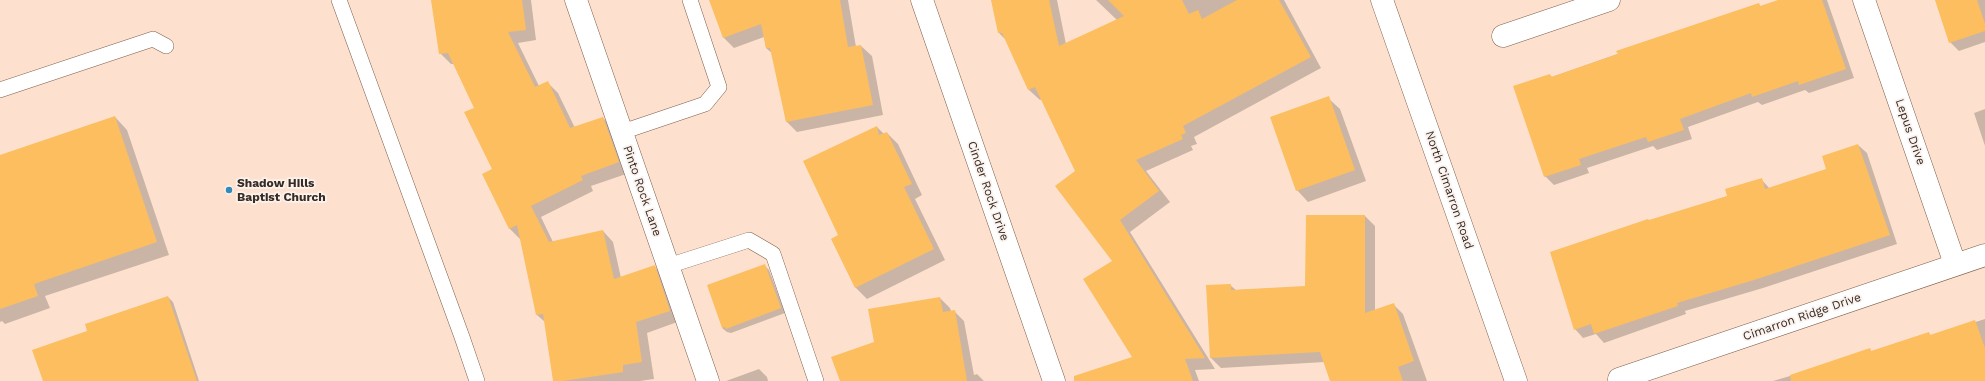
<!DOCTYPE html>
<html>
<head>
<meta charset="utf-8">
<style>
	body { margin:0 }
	canvas { display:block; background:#fde1ce }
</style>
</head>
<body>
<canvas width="1985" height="381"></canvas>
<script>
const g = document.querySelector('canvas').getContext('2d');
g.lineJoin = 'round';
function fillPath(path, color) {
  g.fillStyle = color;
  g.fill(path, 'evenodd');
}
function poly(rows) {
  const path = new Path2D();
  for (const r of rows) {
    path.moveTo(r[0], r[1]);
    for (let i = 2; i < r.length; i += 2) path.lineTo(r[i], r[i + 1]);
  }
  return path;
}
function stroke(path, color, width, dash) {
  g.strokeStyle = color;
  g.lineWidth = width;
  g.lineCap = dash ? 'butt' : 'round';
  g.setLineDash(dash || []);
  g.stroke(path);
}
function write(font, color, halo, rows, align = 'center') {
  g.font = font + ' "Work Sans",sans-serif';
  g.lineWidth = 3.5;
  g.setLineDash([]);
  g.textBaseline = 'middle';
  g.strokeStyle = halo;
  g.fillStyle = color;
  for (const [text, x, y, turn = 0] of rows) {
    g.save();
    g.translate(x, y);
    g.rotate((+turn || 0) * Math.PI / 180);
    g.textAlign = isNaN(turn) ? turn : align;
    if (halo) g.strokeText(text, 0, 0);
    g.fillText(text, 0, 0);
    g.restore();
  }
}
const shadow = poly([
	[432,0,531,0,536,40,518,43,539,86,547,82,558,93,575,128,603,118,614,129,629,173,591,186,593,191,541,217,553,242,603,231,613,242,621,278,654,266,665,277,680,321,647,333,654,379,640,381,554,381,545,322,537,315,521,240,510,229,483,174,493,169,475,108,454,64,451,64,440,53],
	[710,0,848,0,856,47,861,46,872,56,883,115,797,132,786,121,773,54,766,48,764,37,734,48,724,38],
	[992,0,1057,0,1066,44,1117,20,1096,0,1284,0,1321,68,1194,137,1197,144,1191,146,1193,150,1146,171,1170,202,1130,232,1215,369,1195,370,1199,381,1088,381,1133,358,1113,261,1076,172,1042,99,1040,100,1029,90,1007,41,999,33],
	[1781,0,1827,0,1854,78,1809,93,1805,90,1762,105,1758,102,1688,127,1692,139,1657,150,1653,146,1587,168,1589,173,1554,185,1545,176,1550,75,1552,77,1759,4,1761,7],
	[1936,0,1985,0,1985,42,1959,51,1950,42],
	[1328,98,1340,109,1366,181,1308,202,1297,190],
	[1985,109,1985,146,1974,113],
	[115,117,127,130,169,255,45,296,50,308,5,324,2,321,0,322,0,156],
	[877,127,884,134,887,133,898,144,922,195,915,199,945,260,867,299,856,288,839,236],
	[1858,145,1867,153,1897,244,1763,288,1685,311,1686,314,1604,343,1596,334,1583,338,1575,329,1649,221,1728,196,1761,179,1770,189,1828,169],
	[1365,216,1375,226,1375,311,1393,304,1403,314,1427,381,1331,381,1325,362,1221,368,1211,358,1230,285,1236,290,1306,287],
	[764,265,769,270,785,313,731,333,727,332,722,328],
	[168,297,173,302,199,381,44,381,88,332],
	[940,298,950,308,951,311,954,311,964,321,974,375,977,374,984,381,841,381,875,343],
	[1985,319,1985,381,1773,381,1834,363,1870,349,1872,352,1929,333,1931,336],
	[759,369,767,377,768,381,726,381]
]);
const building = poly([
	[431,0,522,0,526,30,508,32,535,87,548,81,570,128,603,117,619,162,581,176,583,180,531,206,549,242,603,230,614,279,655,265,670,311,636,322,642,362,623,365,623,372,563,381,553,381,543,314,536,315,517,225,509,229,482,174,492,169,464,112,474,108,448,53,439,54],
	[709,0,840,0,848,47,861,45,873,105,786,122,770,48,766,48,761,24,723,38],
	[991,0,1049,0,1059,46,1124,16,1108,0,1182,0,1189,14,1198,10,1202,19,1237,0,1279,0,1311,57,1183,126,1186,133,1181,135,1183,139,1136,160,1159,191,1120,220,1205,358,1185,359,1193,381,1074,381,1074,376,1132,357,1083,279,1112,261,1055,186,1075,171,1035,87,1028,90,1002,33,998,33],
	[1778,0,1822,0,1846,69,1799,85,1798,81,1752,97,1751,93,1680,119,1684,130,1648,142,1646,137,1579,159,1581,165,1544,177,1513,86,1550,74,1551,77,1618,54,1616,51,1759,3,1760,6],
	[1935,0,1977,0,1985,24,1985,31,1949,43],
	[1329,96,1355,170,1296,191,1270,117],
	[115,116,157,242,34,284,38,296,0,309,0,155],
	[877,126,879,135,887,132,912,184,904,187,934,249,855,288,831,239,838,235,803,161],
	[1858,144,1890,235,1754,280,1677,303,1678,306,1594,334,1591,324,1574,330,1550,252,1648,219,1649,220,1727,196,1725,189,1762,178,1765,189,1826,169,1822,156],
	[1306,215,1365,215,1365,313,1394,303,1414,361,1398,367,1403,381,1330,381,1320,352,1210,358,1206,285,1231,284,1231,290,1305,286],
	[765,264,781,308,726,329,725,327,722,328,707,285],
	[168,296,197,381,43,381,32,350,87,331,85,324],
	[940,297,943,312,955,310,967,381,840,381,831,357,874,342,868,309],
	[1975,320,1985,348,1985,381,1791,381,1790,375,1870,348,1871,351,1929,332,1930,335]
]);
const service = poly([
	[339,0,462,337,477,381],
	[0,90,153,39,166,46],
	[622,132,705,104,719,87,690,0],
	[668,266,749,240,773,254,816,381]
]);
const minor = poly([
	[576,0,708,381],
	[922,0,1054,381],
	[1864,0,1955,264],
	[1503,36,1609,0],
	[1619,379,1985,255]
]);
const tertiary = poly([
	[1382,0,1516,381]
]);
const markers = [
	[229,190,4,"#3389b8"]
];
const streetNames = [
	["Lepus Drive",1910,132,71],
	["North Cimarron Road",1449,190,71],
	["Pinto Rock Lane",642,191,71],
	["Cinder Rock Drive",988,191,71],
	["Cimarron Ridge Drive",1802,317,-19]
];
const poiNames = [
	["Shadow Hills",237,183],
	["Baptist Church",237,197]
];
fillPath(shadow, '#0003');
fillPath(building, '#fcbe5e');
stroke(service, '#7d5f4a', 16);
stroke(minor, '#7d5f4a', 23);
stroke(tertiary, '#7d5f4a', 23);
stroke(service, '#fff', 15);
stroke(minor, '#fff', 22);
stroke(tertiary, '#fff', 22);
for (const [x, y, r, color] of markers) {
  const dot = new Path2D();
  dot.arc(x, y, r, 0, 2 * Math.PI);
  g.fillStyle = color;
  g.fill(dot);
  stroke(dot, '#faf2ee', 1.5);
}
write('12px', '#382b22', '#faf2ee', streetNames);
write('bold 12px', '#382b22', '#faf2ee', poiNames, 'left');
</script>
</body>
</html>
